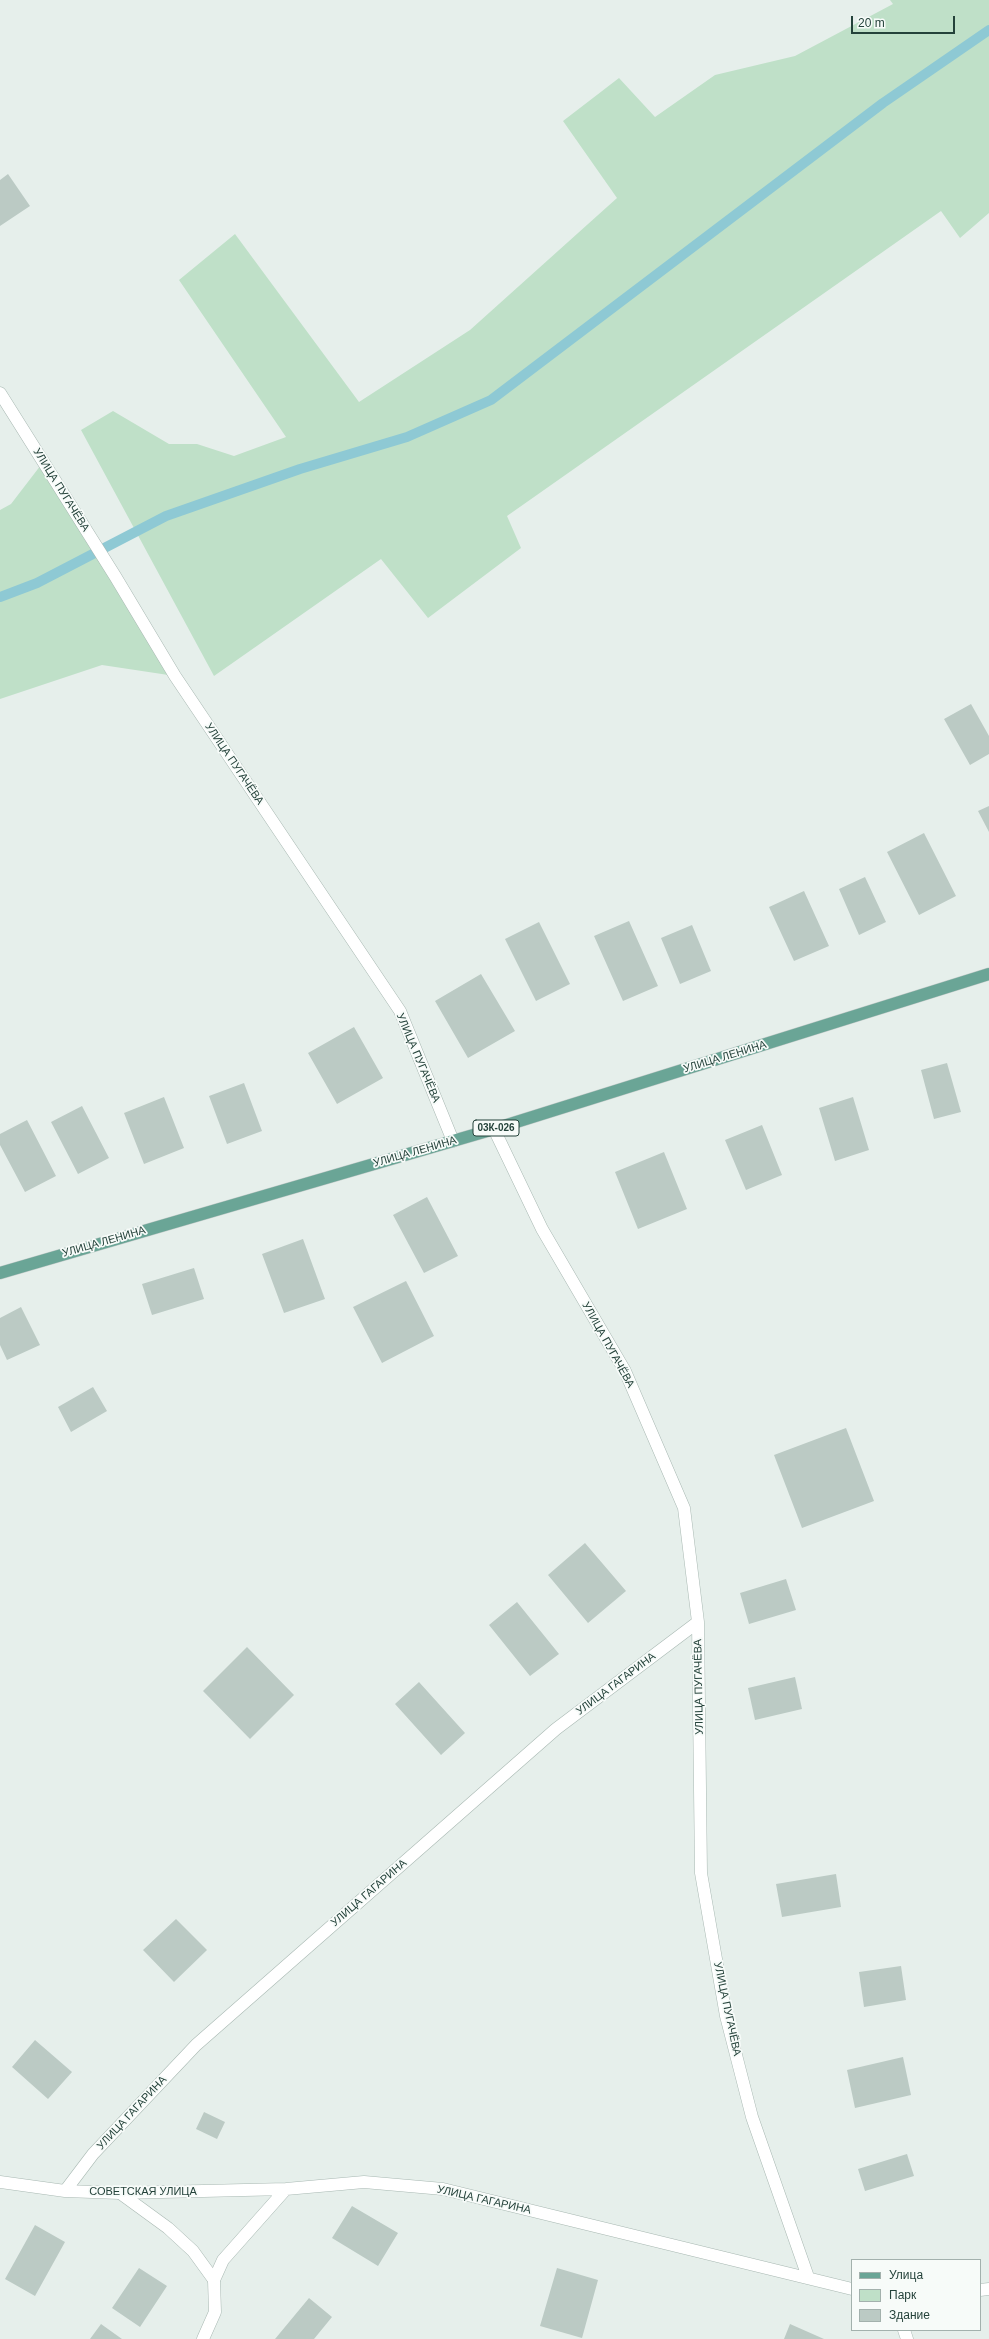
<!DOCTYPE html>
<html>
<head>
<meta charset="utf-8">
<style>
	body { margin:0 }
	#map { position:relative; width:989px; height:2339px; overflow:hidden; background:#e6efeb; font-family:Helvetica,sans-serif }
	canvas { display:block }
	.legend { position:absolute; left:851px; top:2259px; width:130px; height:72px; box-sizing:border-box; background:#f7fbf9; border:1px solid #a3b1ad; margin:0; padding:5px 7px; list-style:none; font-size:12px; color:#24423a }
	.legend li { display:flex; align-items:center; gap:8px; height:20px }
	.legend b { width:20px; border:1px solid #a3b1ad }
	.scale { position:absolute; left:851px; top:16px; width:104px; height:18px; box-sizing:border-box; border:2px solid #24423a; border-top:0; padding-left:5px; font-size:12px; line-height:14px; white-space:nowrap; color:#24423a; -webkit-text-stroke:3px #f7fbf9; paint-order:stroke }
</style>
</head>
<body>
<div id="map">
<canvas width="989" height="2339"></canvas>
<ul class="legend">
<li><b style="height:5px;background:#6aa596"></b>Улица</li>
<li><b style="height:11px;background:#bfe0c8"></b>Парк</li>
<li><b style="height:11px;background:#bbcac4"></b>Здание</li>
</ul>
<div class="scale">20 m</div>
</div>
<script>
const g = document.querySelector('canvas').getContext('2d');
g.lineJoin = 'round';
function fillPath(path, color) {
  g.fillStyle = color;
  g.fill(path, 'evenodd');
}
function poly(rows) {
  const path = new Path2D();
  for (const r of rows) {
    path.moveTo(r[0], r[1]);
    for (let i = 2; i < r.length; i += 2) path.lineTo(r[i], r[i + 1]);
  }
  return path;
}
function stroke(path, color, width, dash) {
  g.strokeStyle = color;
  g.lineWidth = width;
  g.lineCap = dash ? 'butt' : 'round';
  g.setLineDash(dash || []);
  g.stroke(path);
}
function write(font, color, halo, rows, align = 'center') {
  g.font = font + ' Helvetica,sans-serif';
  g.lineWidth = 3.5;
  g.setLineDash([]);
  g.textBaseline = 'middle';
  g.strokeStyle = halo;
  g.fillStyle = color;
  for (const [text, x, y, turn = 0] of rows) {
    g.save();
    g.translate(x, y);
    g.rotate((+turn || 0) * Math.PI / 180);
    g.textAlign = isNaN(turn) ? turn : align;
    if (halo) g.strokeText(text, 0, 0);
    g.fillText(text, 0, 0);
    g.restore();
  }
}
const green = poly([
	[890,0,989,0,989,213,960,238,941,211,507,516,521,548,428,618,381,559,214,676,81,430,113,411,169,444,197,444,234,456,286,437,179,280,235,234,359,402,470,330,617,198,563,121,619,78,655,117,715,75,795,56,893,4],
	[44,461,175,676,102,665,0,699,0,510,11,504]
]);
const stream = poly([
	[0,597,37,583,166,516,300,469,407,437,491,400,883,103,989,30]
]);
const building = poly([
	[8,174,30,206,0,226,0,180],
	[971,704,989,736,989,754,970,765,944,719],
	[989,806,989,832,978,811],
	[924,833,956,896,919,915,887,852],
	[865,877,886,922,859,935,839,889],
	[804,891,829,946,794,961,769,907],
	[629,921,658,986,623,1001,594,936],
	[539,922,570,984,536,1001,505,939],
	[692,925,711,971,680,984,661,938],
	[481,974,515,1031,468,1058,435,1001],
	[354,1027,383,1078,337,1104,308,1053],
	[947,1063,961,1112,934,1119,921,1070],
	[244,1083,262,1131,227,1144,209,1096],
	[164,1097,184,1148,144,1164,124,1113],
	[853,1097,869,1150,835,1161,819,1108],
	[82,1106,109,1158,78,1174,51,1122],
	[27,1120,56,1176,25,1192,0,1145,0,1134],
	[762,1125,782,1175,746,1190,725,1140],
	[664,1152,687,1209,638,1229,615,1172],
	[427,1197,458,1256,424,1273,393,1215],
	[303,1239,325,1299,284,1313,262,1254],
	[194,1268,204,1299,152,1315,142,1284],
	[406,1281,434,1336,382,1363,353,1307],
	[21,1307,40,1345,7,1360,0,1345,0,1318],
	[93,1387,107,1411,71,1432,58,1407],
	[846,1428,874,1501,802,1528,774,1455],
	[585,1543,626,1591,588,1623,548,1575],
	[786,1579,796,1610,749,1624,740,1593],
	[517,1602,559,1654,530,1676,489,1625],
	[247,1647,294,1695,250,1739,203,1691],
	[795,1677,802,1709,755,1720,748,1688],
	[419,1682,465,1733,441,1755,395,1704],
	[836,1874,841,1907,782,1917,776,1884],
	[176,1919,207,1950,174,1982,143,1950],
	[901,1966,906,2000,864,2007,859,1972],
	[35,2040,72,2072,48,2099,12,2067],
	[903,2057,911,2095,855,2108,847,2070],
	[204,2112,225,2122,217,2139,196,2129],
	[907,2154,914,2176,865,2191,858,2169],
	[352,2206,398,2233,378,2266,332,2238],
	[35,2225,65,2242,35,2296,5,2279],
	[139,2268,167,2286,140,2327,112,2308],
	[557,2268,598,2280,582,2338,540,2326],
	[309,2298,332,2317,314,2339,275,2339],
	[101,2324,122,2339,90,2339],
	[790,2324,824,2339,784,2339]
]);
const lane = poly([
	[120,2193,168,2228,193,2251,214,2280]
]);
const street = poly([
	[0,393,115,576,175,676,400,1011,453,1141],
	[494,1129,542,1229,625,1371,684,1508,698,1622,701,1873,726,2016,752,2117,808,2277],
	[0,2182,65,2191,120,2193,286,2189,364,2182,443,2189,852,2289],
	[65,2191,93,2154,196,2045,556,1729,698,1622],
	[980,2290,989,2289],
	[904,2330,907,2339],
	[203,2339,215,2312,214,2280,223,2260,286,2189]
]);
const primary = poly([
	[0,1273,494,1129,989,974]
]);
const shields = [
	[496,1128,46]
];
const shieldNames = [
	["03К-026",496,1128]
];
const streetNames = [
	["УЛИЦА ПУГАЧЁВА",61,490,58],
	["УЛИЦА ПУГАЧЁВА",234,764,56],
	["УЛИЦА ЛЕНИНА",725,1057,-17],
	["УЛИЦА ПУГАЧЁВА",418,1058,67],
	["УЛИЦА ЛЕНИНА",415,1152,-16],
	["УЛИЦА ЛЕНИНА",104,1242,-16],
	["УЛИЦА ПУГАЧЁВА",608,1345,61],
	["УЛИЦА ГАГАРИНА",616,1684,-37],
	["УЛИЦА ПУГАЧЁВА",699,1687,-91],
	["УЛИЦА ГАГАРИНА",369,1893,-41],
	["УЛИЦА ПУГАЧЁВА",727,2009,78],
	["УЛИЦА ГАГАРИНА",132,2113,-47],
	["СОВЕТСКАЯ УЛИЦА",143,2192],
	["УЛИЦА ГАГАРИНА",484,2200,13]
];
fillPath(green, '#bfe0c8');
stroke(stream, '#8ec9d4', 10);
fillPath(building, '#bbcac4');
stroke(lane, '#a8b8b2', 13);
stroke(street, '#a8b8b2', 13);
stroke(primary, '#c2cac8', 13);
stroke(lane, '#fff', 12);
stroke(street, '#fff', 12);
stroke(primary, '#6aa596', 12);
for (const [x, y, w] of shields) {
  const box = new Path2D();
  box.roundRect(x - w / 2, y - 8, w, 16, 3);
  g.fillStyle = '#f7fbf9';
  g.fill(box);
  stroke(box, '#24423a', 1);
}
write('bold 10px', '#24423a', null, shieldNames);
write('11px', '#24423a', '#f7fbf9', streetNames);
</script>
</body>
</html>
